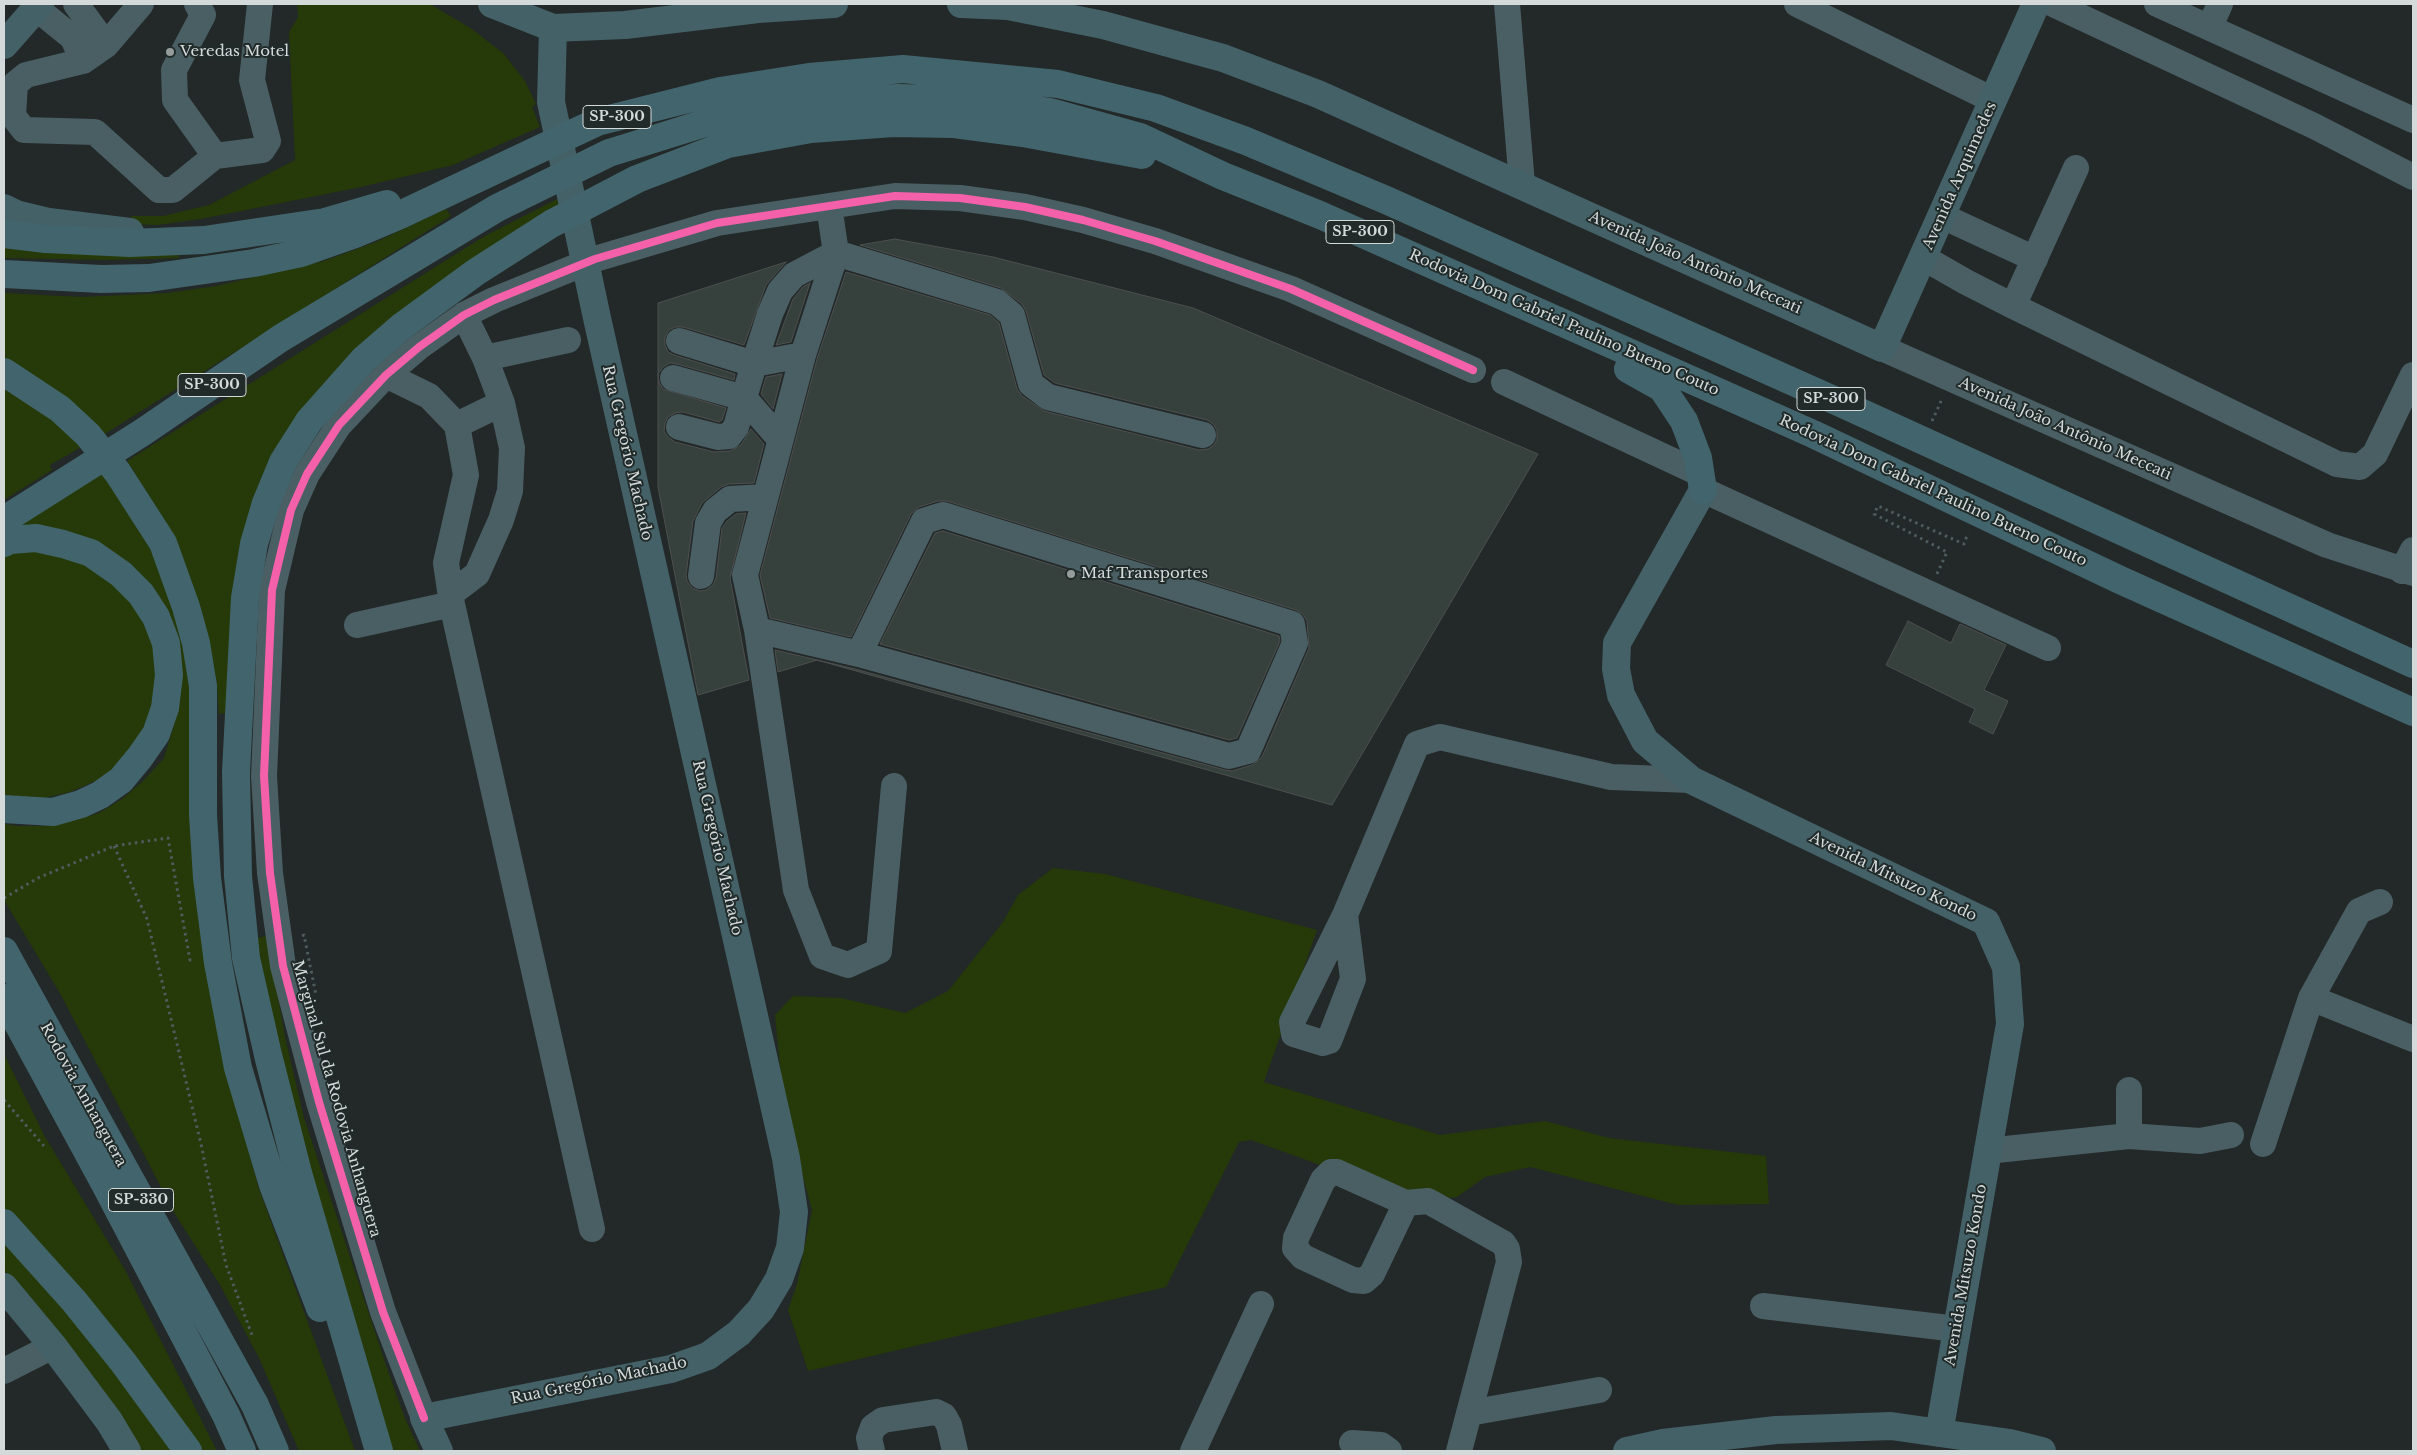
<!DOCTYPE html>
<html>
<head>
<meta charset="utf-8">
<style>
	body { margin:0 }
	#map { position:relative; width:2417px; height:1455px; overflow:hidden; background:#232828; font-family:"Libre Baskerville",serif }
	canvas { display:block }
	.frame { position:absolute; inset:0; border:5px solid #d4dada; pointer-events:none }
</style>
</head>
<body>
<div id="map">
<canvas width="2417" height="1455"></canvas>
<div class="frame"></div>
</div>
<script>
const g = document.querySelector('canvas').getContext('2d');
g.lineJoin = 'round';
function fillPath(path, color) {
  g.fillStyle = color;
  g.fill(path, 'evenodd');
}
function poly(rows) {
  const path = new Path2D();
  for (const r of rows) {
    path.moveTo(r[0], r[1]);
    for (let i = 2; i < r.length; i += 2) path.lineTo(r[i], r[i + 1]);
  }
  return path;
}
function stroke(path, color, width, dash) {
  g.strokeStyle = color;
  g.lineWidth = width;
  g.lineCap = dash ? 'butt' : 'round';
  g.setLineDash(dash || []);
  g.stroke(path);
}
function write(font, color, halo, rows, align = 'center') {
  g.font = font + ' "Libre Baskerville",serif';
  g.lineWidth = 4;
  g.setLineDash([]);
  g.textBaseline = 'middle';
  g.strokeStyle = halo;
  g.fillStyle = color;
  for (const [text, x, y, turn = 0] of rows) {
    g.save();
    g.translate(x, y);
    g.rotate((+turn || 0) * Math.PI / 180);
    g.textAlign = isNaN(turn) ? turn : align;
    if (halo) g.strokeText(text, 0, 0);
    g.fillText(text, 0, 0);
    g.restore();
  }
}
const green = poly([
	[297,4,430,4,472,29,504,54,525,81,536,104,532,107,540,127,453,165,361,187,201,219,157,225,131,224,131,216,163,216,209,205,295,160,289,32,298,17],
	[557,199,560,210,488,252,281,450,226,713,219,714,217,685,202,614,190,577,175,537,127,461,483,237],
	[446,209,451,216,100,437,4,363,4,293,82,297,167,293,216,286,324,261,376,242],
	[4,248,100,255,179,254,179,258,107,260,4,258],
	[4,384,22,394,83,446,50,465,52,470,4,500],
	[107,471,145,531,171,597,189,672,225,1064,259,1189,355,1451,299,1451,260,1360,220,1285,175,1214,61,995,4,900,4,824,17,826,48,826,72,821,99,813,122,799,143,781,164,758,176,718,180,687,149,588,10,531],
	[37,548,66,554,113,579,150,627,160,680,146,732,109,775,70,792,44,798,4,796,4,552],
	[1053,868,1105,874,1317,930,1264,1082,1440,1135,1545,1121,1609,1138,1766,1156,1769,1204,1678,1205,1530,1167,1485,1177,1457,1197,1417,1200,1251,1140,1239,1142,1166,1287,808,1371,788,1310,797,1284,812,1210,784,1107,775,1015,793,996,841,998,905,1013,948,991,1003,922,1018,895],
	[267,936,285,1037,304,1118,386,1365,404,1416,420,1451,393,1451,336,1267,294,1118,256,938],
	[4,1054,44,1135,125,1270,217,1451,200,1451,4,1210],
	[4,1235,178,1451,141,1451,81,1365,34,1305,4,1270]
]);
const building = poly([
	[895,239,993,257,1193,308,1538,454,1332,805,817,660,778,672,775,650,855,669,1225,770,1232,771,1252,765,1262,757,1309,648,1307,621,1303,614,1296,610,947,501,938,501,919,507,911,514,851,637,770,618,760,575,817,359,846,272,990,315,999,323,1017,389,1022,396,1044,411,1199,450,1208,449,1214,445,1217,439,1217,430,1213,424,1207,420,1055,383,1044,375,1026,311,1022,304,1001,288,860,245,895,239],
	[786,262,766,285,744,345,683,327,675,327,669,330,665,337,665,345,668,352,674,355,735,374,734,380,677,364,670,363,663,367,658,374,659,382,663,389,726,408,722,420,719,422,683,412,675,413,668,417,665,423,664,431,668,437,675,442,714,452,730,451,741,445,751,429,764,444,754,483,729,484,721,487,702,503,693,521,686,575,687,581,692,588,700,591,706,590,713,585,716,578,722,528,727,521,736,514,746,513,730,578,749,680,698,695,658,487,658,303,786,262],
	[810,283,791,342,776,345,793,299,803,287,810,283],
	[782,374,773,409,761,394,766,377,782,374],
	[943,531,1279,636,1280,641,1237,738,1229,740,880,644,935,533,943,531],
	[1908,621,1951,643,1960,624,2006,645,1984,690,2008,701,1993,734,1969,722,1975,709,1886,665,1908,621]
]);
const path = poly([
	[1932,421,1942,399],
	[1937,574,1947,552,1874,514,1878,506,1964,544,1968,533],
	[114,846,147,919,201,1144,226,1265,252,1335],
	[4,898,38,878,114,846,168,838,190,960,195,959],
	[302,936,304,935,316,995],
	[4,1100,44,1146]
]);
const minor = poly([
	[76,4,106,45],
	[141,4,106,45,83,61,26,75,15,84,13,116,24,130,95,132,159,190,173,190,215,156],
	[197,4,203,15,174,70,175,100,215,156,262,150,268,141,252,80,260,4],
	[1507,4,1522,184],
	[1797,4,1993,100],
	[2053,4,2314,126,2413,177],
	[2157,4,2413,120],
	[36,8,73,38,83,61],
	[2210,26,2220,4],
	[829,206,836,253,997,302,1012,315,1031,384,1048,397,1203,435],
	[1942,216,2035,259],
	[836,253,803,355,745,575,757,630,859,654,1229,756,1248,751,1295,643,1292,624,943,515,924,521,859,654],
	[1924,258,1966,282,2013,306,2337,464,2360,467,2375,454,2413,375],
	[2013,306,2076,168],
	[679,341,754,364,770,314,780,291,794,275,836,253],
	[1882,348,2327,545,2413,573],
	[485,358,568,340],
	[386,375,429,396,457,425,466,475,446,563,452,604,592,1229],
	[673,378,744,398,736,427,729,436,718,437,679,427],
	[1504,382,1701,474],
	[457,425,502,403],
	[780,439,744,398,754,364,803,355],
	[1703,490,2048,648],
	[2402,571,2413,550],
	[701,576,708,523,715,511,730,499,765,497],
	[452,593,477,574,501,520,510,491,512,448,502,403,485,358,464,315],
	[357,625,452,604],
	[757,630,796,890,822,956,848,965,879,951,894,786],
	[1345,915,1353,979,1329,1041,1323,1043,1294,1034,1292,1022,1345,915,1417,744,1440,737,1611,777,1691,780],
	[2311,998,2413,1039],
	[2129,1136,2129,1090],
	[2263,1144,2311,998,2359,911,2380,902],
	[1987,1151,2129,1136,2200,1141,2231,1135],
	[1406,1203,1372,1274,1364,1281,1353,1280,1303,1257,1295,1248,1296,1238,1323,1180,1331,1172,1337,1172,1406,1203,1428,1201,1503,1243,1507,1249,1509,1262,1459,1451],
	[1763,1306,1957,1329],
	[4,1371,53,1346],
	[1469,1413,1599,1390],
	[424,1418,383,1312,319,1102,283,966,270,873,264,776,272,590,291,510,307,474,339,425,386,375,419,347,464,315,494,300,595,259,717,223,895,196,960,198,1025,207,1083,220,1155,241,1291,289,1473,370],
	[1352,1443,1381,1445,1389,1451],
	[872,1451,869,1438,873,1427,883,1420,936,1412,944,1416,949,1425,955,1451],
	[1193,1451,1261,1304]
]);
const major = poly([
	[492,4,553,28,625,25,758,9,834,4],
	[961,4,1008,6,1103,25,1223,58,1318,94,1882,348,2036,4],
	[4,45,40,4],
	[4,208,16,214,49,222,130,232],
	[1703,490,1617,643,1616,669,1621,695,1645,741,1691,780,1986,922,2006,967,2010,1024,1939,1433],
	[4,1287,53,1346,109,1421,127,1451],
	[439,1451,424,1418,671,1369,708,1356,739,1333,761,1309,779,1279,790,1248,794,1212,786,1158,597,318,551,102,553,28],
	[1627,1451,1663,1443,1776,1430,1891,1426,2010,1443,2042,1451]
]);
const highway = poly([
	[4,234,46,239,130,243,204,240,325,222,387,204],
	[4,274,101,279,149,278,254,263,301,253,355,234,400,215,597,122,720,91,809,77,903,69,1058,84,1156,108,1246,141,1386,200,1836,401,2413,664],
	[1628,369,1662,388,1684,421,1698,458,1703,490],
	[4,372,60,409,88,435,118,473,163,543,186,607,196,643,203,686,203,815,207,878,218,963,238,1068,273,1185,320,1308],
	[4,520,143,432,281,338,497,208,609,153,718,119,814,102,898,98,974,100,1050,112,1140,137,1223,176,1320,215,1813,434,2118,579,2413,712],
	[4,543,10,540,36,538,63,544,91,553,121,574,141,594,156,617,166,643,169,675,165,708,156,734,140,757,121,780,100,795,81,804,53,812,4,809],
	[4,951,255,1405,275,1451],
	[4,998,105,1184,226,1415,242,1451],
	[4,1223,74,1301,123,1362,188,1451],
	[379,1451,298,1173,268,1055,246,958,238,876,236,772,245,598,254,544,266,503,283,462,309,421,364,359,401,327,476,272,551,224,637,179,728,144,811,129,893,123,954,124,1023,133,1142,155]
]);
const cycleway = poly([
	[424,1418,383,1312,319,1102,283,966,270,873,264,776,272,590,291,510,307,474,339,425,386,375,419,347,464,315,494,300,595,259,717,223,895,196,960,198,1025,207,1083,220,1155,241,1291,289,1473,370]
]);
const markers = [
	[170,52,5,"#969c9c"],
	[1071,574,5,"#969c9c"]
];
const shields = [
	[617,117,68],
	[1360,232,68],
	[212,385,68],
	[1831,399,68],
	[141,1200,65]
];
const shieldNames = [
	["SP-300",617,117],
	["SP-300",1360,232],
	["SP-300",212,385],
	["SP-300",1831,399],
	["SP-330",141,1200]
];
const poiNames = [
	["Veredas Motel",180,52],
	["Maf Transportes",1081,574]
];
const streetNames = [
	["Avenida Arquimedes",1960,176,-66],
	["Avenida João Antônio Meccati",1695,263,24],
	["Rodovia Dom Gabriel Paulino Bueno Couto",1564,323,24],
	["Avenida João Antônio Meccati",2065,429,24],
	["Rua Gregório Machado",627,453,77],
	["Rodovia Dom Gabriel Paulino Bueno Couto",1933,491,25],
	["Rua Gregório Machado",717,848,77],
	["Avenida Mitsuzo Kondo",1893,877,26],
	["Rodovia Anhanguera",83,1095,61],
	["Marginal Sul da Rodovia Anhanguera",336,1099,74],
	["Avenida Mitsuzo Kondo",1966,1275,-80],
	["Rua Gregório Machado",599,1381,-12]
];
fillPath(green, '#253a08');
fillPath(building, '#36403c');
stroke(building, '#4c504f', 1);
stroke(path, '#4e5c5f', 3, [2.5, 4]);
stroke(minor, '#4a5f64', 26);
stroke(major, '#446168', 28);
stroke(highway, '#42646c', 28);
stroke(cycleway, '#f560ab', 8);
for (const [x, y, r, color] of markers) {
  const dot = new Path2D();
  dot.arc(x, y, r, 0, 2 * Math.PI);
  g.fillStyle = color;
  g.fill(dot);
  stroke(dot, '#202b2a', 2);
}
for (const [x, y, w] of shields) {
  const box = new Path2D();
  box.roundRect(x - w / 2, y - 11.5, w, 23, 4);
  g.fillStyle = '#202b2a';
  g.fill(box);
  stroke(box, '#d4dada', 1);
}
write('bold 14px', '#d4dada', null, shieldNames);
write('15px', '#d4dada', '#202b2a', poiNames, 'left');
write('15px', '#d4dada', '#202b2a', streetNames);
</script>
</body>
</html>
